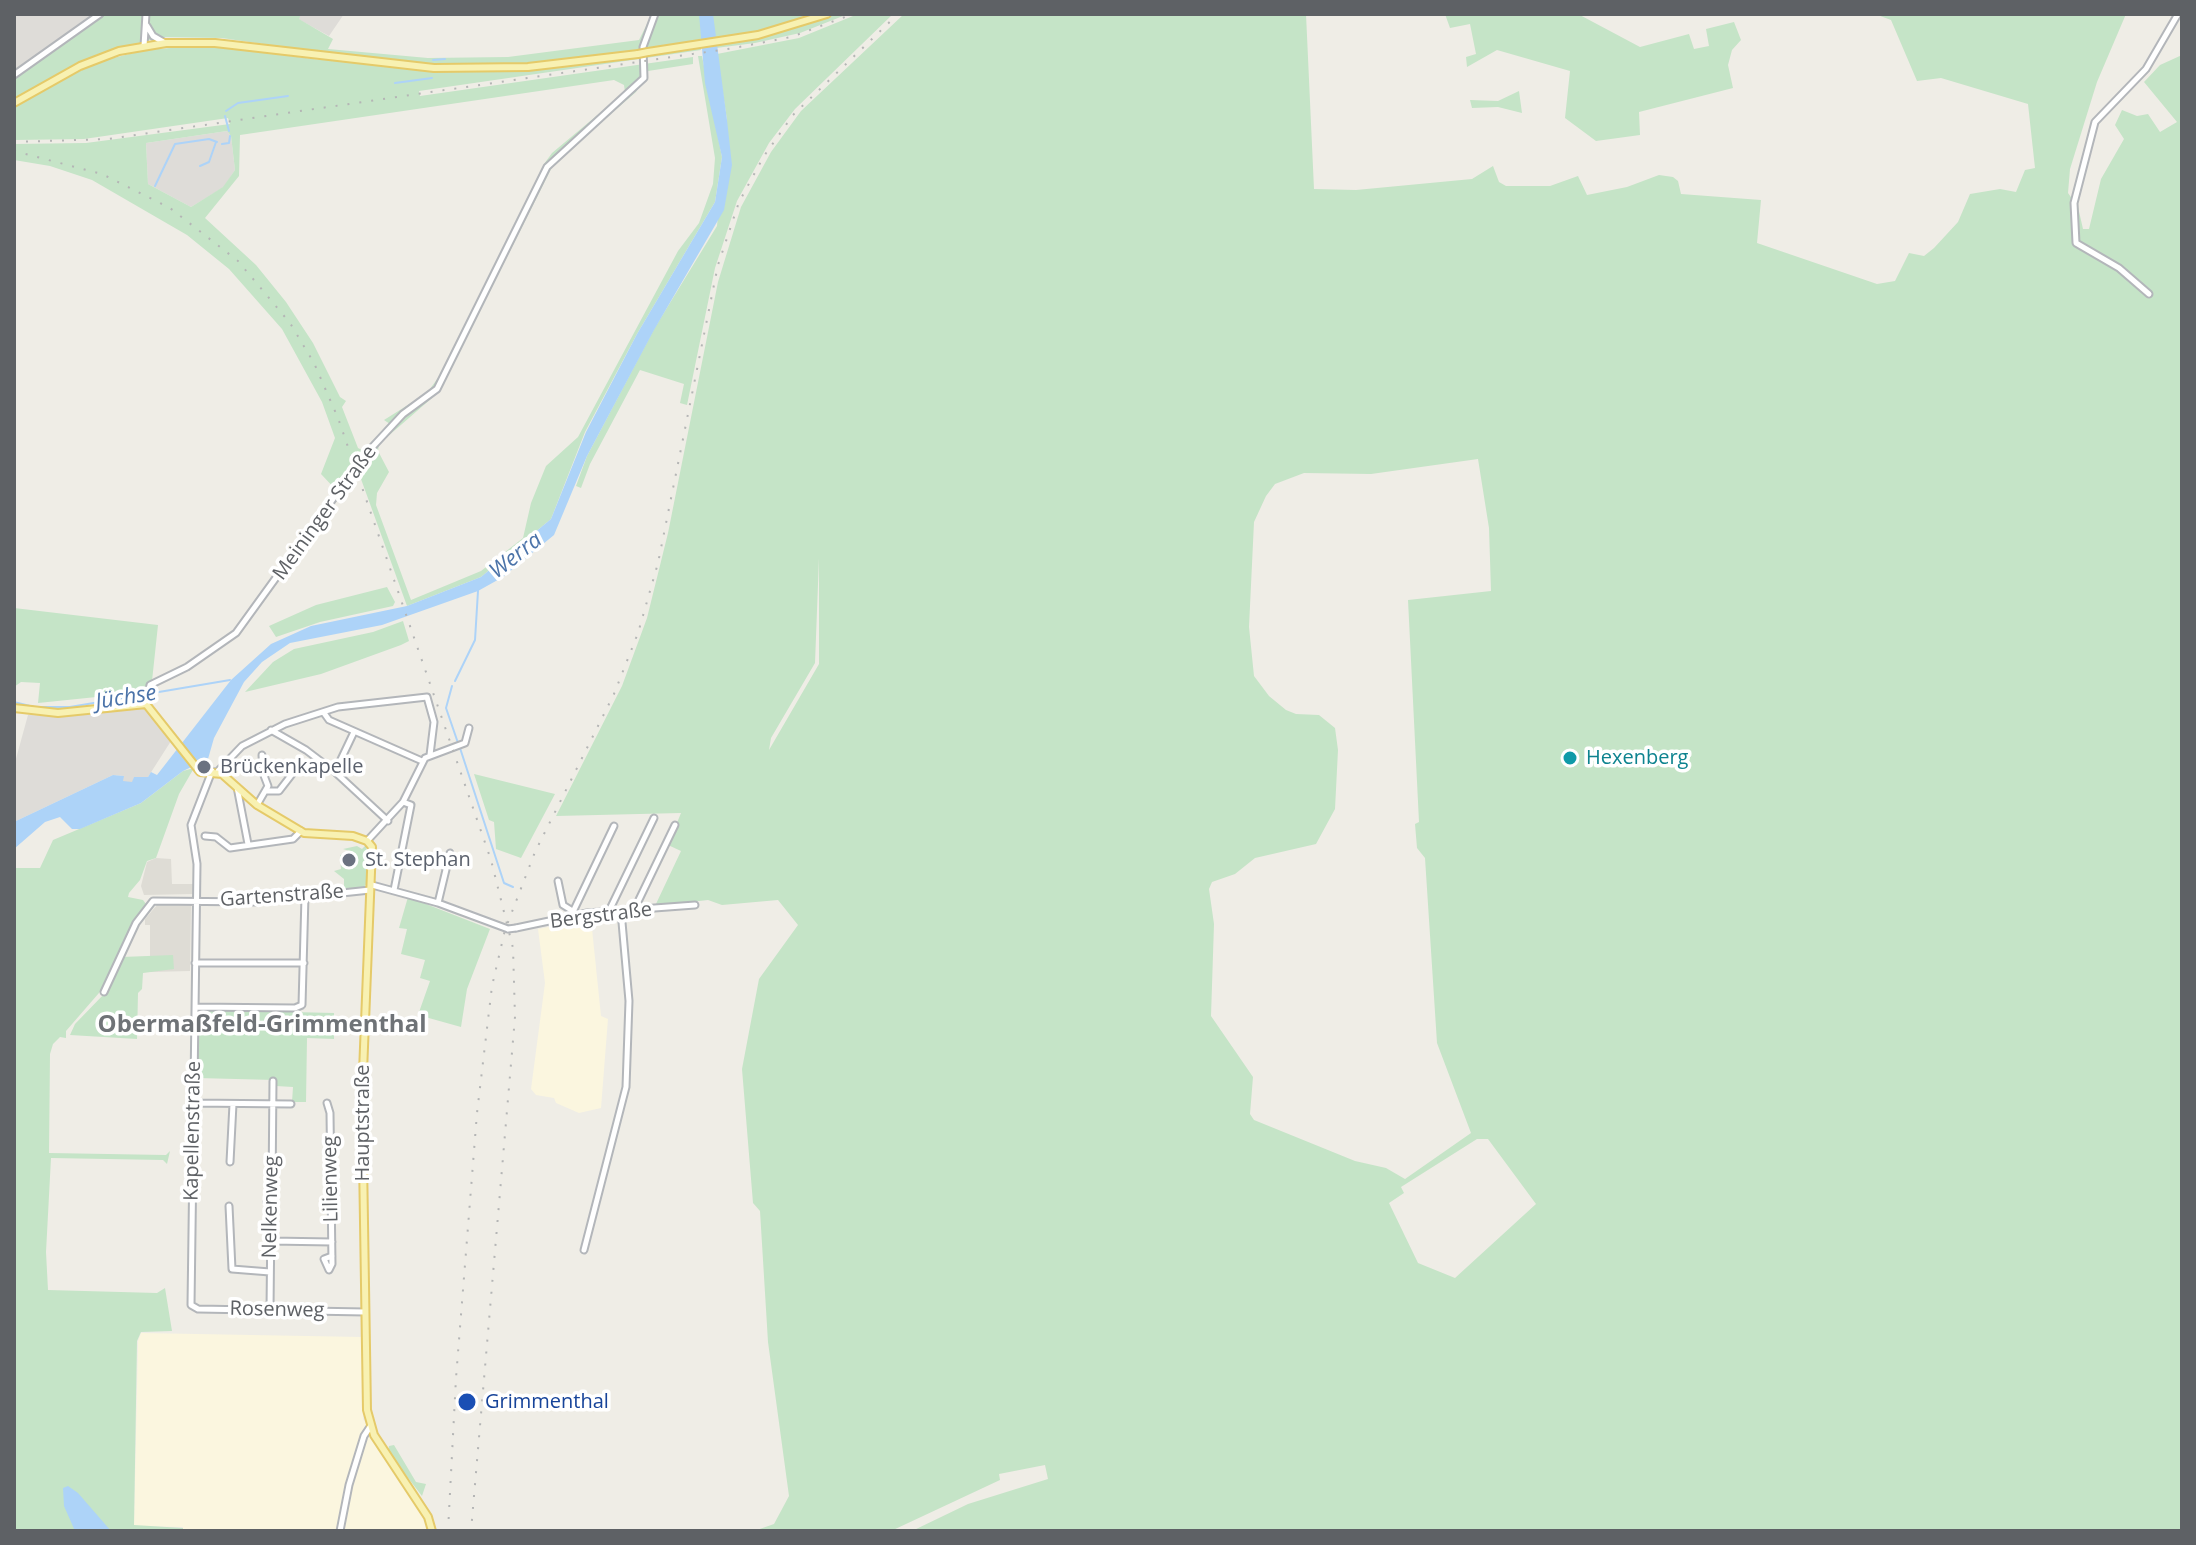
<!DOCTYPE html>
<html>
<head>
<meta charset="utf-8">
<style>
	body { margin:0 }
	#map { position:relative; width:2196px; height:1545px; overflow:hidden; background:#efede6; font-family:"Open Sans",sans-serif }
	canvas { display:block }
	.frame { position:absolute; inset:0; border:16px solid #5e6165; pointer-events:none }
</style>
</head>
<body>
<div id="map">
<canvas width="2196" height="1545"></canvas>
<div class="frame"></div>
</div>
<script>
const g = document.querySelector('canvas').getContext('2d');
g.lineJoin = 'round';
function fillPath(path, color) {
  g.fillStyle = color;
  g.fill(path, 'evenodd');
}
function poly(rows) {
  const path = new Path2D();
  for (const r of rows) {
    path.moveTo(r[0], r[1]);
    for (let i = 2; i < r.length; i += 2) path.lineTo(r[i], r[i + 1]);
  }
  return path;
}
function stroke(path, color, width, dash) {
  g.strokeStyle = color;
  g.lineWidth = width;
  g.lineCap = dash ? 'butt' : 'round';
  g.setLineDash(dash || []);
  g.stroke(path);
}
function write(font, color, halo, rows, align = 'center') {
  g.font = font + ' "Open Sans",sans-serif';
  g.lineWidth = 7;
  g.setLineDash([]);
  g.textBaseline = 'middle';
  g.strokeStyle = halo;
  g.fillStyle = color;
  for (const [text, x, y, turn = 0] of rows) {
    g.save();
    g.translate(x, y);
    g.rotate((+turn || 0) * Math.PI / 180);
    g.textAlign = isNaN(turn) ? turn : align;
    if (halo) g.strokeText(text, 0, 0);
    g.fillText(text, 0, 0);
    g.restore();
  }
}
const commercial = poly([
	[591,919,601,1016,608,1019,601,1108,579,1113,556,1103,554,1098,536,1095,531,1089,545,983,538,929],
	[141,1333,362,1337,363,1419,421,1513,427,1531,183,1531,183,1527,134,1526,138,1341]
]);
const industrial = poly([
	[14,14,97,14,14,72],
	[301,14,344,14,329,36,298,19],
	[227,131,231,136,235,170,224,187,191,207,148,184,146,143],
	[137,706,153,713,171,741,148,777,134,777,133,782,116,782,124,776,113,775,16,821,14,766,28,715,59,716]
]);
const education = poly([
	[156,858,171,859,172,884,194,884,193,894,144,895,141,886,147,862],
	[157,905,191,905,190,971,150,972,150,925,145,925,145,919]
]);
const green = poly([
	[97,14,301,14,299,19,333,39,328,49,428,58,508,57,639,40,652,14,848,14,800,33,755,43,716,48,714,40,700,42,701,50,419,91,420,96,693,57,693,64,648,71,636,92,554,163,440,391,379,444,378,451,389,472,377,493,376,505,411,600,481,571,523,538,531,503,546,466,578,437,678,251,699,223,713,184,715,158,698,56,702,56,722,157,715,202,637,334,585,432,551,519,481,577,407,606,357,468,393,426,384,420,427,393,443,371,544,164,552,153,625,92,624,85,614,80,240,135,239,176,205,218,256,265,286,302,313,343,340,397,346,401,342,407,358,448,362,450,375,440,337,491,321,474,335,438,322,402,282,329,229,269,187,235,92,180,50,166,14,160,14,144,86,143,230,124,228,118,84,139,14,140,14,106,58,80,109,59,146,50,182,47,221,47,321,60,324,53,222,38,160,37,96,55,14,100,14,72],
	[227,131,231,136,235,170,223,187,191,207,148,184,146,143],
	[858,14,893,14,795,109,769,143,737,201,715,268,687,405,680,403,684,384,640,370,590,464,581,488,576,486,587,456,654,329,717,226,727,120,717,54,799,38],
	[904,14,1306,14,1314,189,1356,190,1472,179,1493,166,1499,182,1506,186,1550,186,1578,176,1587,195,1627,187,1659,175,1673,177,1678,181,1681,194,1761,200,1757,243,1877,284,1895,281,1909,253,1924,256,1934,248,1958,222,1970,194,2000,189,2016,192,2025,170,2035,168,2028,104,1941,78,1917,81,1891,20,1875,14,2126,14,2097,82,2070,169,2068,193,2078,207,2083,229,2089,229,2101,179,2124,139,2115,125,2122,110,2137,116,2148,114,2160,132,2177,122,2144,82,2160,65,2182,55,2182,1531,912,1531,968,1504,1048,1479,1045,1465,999,1474,1000,1480,891,1531,754,1531,774,1524,789,1496,768,1342,760,1211,753,1203,742,1069,759,979,798,925,778,900,722,905,708,900,655,906,681,851,668,845,681,813,556,816,622,686,647,618,668,533,718,282,741,207,771,152,801,111],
	[1478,459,1489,528,1491,591,1408,600,1419,822,1415,824,1417,848,1425,858,1437,1043,1471,1133,1405,1179,1386,1168,1355,1161,1254,1120,1250,1114,1253,1077,1211,1016,1214,924,1209,889,1212,882,1235,874,1255,858,1316,844,1335,809,1338,750,1335,728,1319,715,1296,714,1286,710,1269,696,1254,676,1249,627,1254,522,1266,496,1275,484,1304,473,1371,474],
	[819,558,819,664,769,750,771,738,815,663],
	[1477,1139,1488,1139,1536,1204,1455,1278,1418,1263,1389,1203,1404,1193,1401,1187],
	[1445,14,1578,14,1640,47,1689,34,1694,49,1709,46,1706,29,1734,22,1741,40,1732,50,1728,65,1733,88,1639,112,1640,135,1596,141,1565,118,1570,71,1497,50,1467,67,1466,57,1476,54,1470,24,1450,28],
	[1519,91,1522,113,1498,107,1472,108,1470,100,1498,101],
	[387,587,395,602,393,606,320,622,276,637,269,626,316,605],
	[14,608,158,625,152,681,145,692,38,703,40,683,21,682,14,687],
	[403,621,409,641,401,645,321,674,245,692,273,662,294,649,373,632],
	[194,768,179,794,156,858,147,861,140,880,129,893,128,897,143,900,146,904,105,986,66,1031,66,1038,60,1037,53,1044,50,1054,49,1153,166,1155,170,1151,167,1164,163,1160,51,1158,46,1252,48,1290,157,1293,165,1288,172,1331,141,1332,137,1341,134,1525,183,1528,183,1531,14,1531,14,868,40,868,53,840,141,803,183,771],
	[474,774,555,794,521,858,496,849,494,822,489,820],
	[366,845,370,870,368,882,363,888,344,890,344,879,334,871,341,869,340,855,345,854,347,868,354,868,353,852,343,849,357,846,362,849],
	[408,897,490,929,467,989,461,1027,418,1015,430,981,420,978,425,960,401,954,407,929,399,928],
	[173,955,174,969,143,973,142,989,138,993,137,1039,70,1035,75,1024,105,993,122,957],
	[207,1010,334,1013,334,1039,307,1038,306,1102,292,1102,293,1087,276,1086,275,1080,197,1078,199,1026],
	[394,1445,416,1482,426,1484,422,1496,388,1452,389,1446]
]);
const water = poly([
	[699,14,713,14,727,120,732,165,724,210,654,330,587,456,554,535,503,577,478,591,382,625,290,643,262,662,244,682,214,738,208,759,183,771,141,803,80,829,72,829,60,817,45,822,14,849,16,821,113,775,124,776,123,781,132,782,134,777,148,777,151,772,157,775,231,680,271,644,311,626,407,606,481,577,551,519,586,432,637,334,715,202,722,157,705,83],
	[68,1486,78,1493,111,1531,75,1531,64,1506,63,1488]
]);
const stream = poly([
	[433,60,445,59],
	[395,83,432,78],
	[226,111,238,103,288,96],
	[225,116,229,131],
	[222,144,229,143,230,136],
	[200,166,209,162,216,142],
	[155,186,175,144,209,139,217,142],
	[455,681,475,640,478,591],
	[452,686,446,708,458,743],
	[14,702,34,707,70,707,230,680],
	[460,748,504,883,513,887]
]);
const minor = poly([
	[147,26,153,36,165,43],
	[144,46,146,14],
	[14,75,100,14],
	[2149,294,2119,268,2076,243,2074,203,2095,122,2146,69,2178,14],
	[146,704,150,685,187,667,236,633,364,456,403,414,437,389,547,167,644,78,643,47,655,14],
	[324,713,329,720,422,761],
	[271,730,306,750,335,772,388,821],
	[212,771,191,825,197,864,191,1305,198,1309,365,1312],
	[218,771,242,746,285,724,338,707,427,697,434,722,430,755],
	[335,772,354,732],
	[237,787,248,844],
	[266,791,279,791,296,769],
	[257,805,268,786,263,773,262,755],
	[205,836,216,837,230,848,293,839,301,831],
	[367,841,403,802,425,758,465,743,469,728],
	[558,881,563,905,571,910],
	[372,885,438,903,508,929],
	[394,890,411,805,403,802],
	[438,903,450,853],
	[634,910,675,825],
	[609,911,654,818],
	[571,916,614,826],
	[516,928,587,913,695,905],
	[195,963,304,963],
	[104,992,136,923,153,901,257,902,370,890],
	[195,1007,295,1008,302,1005,305,896],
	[193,1103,291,1104],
	[327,1103,330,1113,332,1264,329,1270,324,1259,332,1256],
	[230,1162,233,1104],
	[229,1206,232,1269,270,1272],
	[271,1241,332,1242],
	[584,1250,626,1087,629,1001,621,911],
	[270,1310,271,1215,267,1202,272,1190,273,1081],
	[340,1531,349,1485,364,1436,370,1427]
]);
const major = poly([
	[648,52,758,35,827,14],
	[14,103,80,66,119,51,166,43,215,43,434,68,528,67,638,54],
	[14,708,58,713,146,704,200,772,222,774,257,805,304,833,353,836,367,841,372,847,362,1097,367,1410,374,1435,428,1517,432,1531]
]);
const rail = poly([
	[14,142,108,139,734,48,791,37,853,14],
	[14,151,102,174,170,208,238,261,290,323,314,363,338,418,491,860,513,948,515,1017,471,1531],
	[448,1531,456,1378,477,1113,492,986,505,930,535,852,614,694,638,633,658,563,718,265,739,202,764,156,793,115,898,14]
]);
const minorBridge = poly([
	[508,929,516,928]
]);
const majorBridge = poly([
	[638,54,648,52]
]);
const markers = [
	[1570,758,8,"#0f9aa8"],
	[204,767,8,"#6b7280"],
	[349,860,8,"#6b7280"],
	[467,1402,10,"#1a4fb4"]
];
const streetNames = [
	["Meininger Straße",325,513,-54],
	["Gartenstraße",282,896,-4],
	["Bergstraße",601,916,-7],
	["Hauptstraße",363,1123,-90],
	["Kapellenstraße",193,1131,-89],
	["Lilienweg",331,1179,-91],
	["Nelkenweg",271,1207,-89],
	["Rosenweg",277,1310,1]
];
const cultureNames = [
	["Hexenberg",1586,758]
];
const worshipNames = [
	["Brückenkapelle",220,767],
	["St. Stephan",365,860]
];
const transitNames = [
	["Grimmenthal",485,1402]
];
const waterNames = [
	["Werra",516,556,-38],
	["Jüchse",126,698,-9]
];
const quarterNames = [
	["Obermaßfeld-Grimmenthal",262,1025]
];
fillPath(commercial, '#fbf6df');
fillPath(industrial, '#dedcd8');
fillPath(education, '#dedcd5');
fillPath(green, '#c5e4c7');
fillPath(water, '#add3f8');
stroke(stream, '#add3f8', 2);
stroke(minor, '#b3b6ba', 9);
stroke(major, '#e5ca69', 10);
stroke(minor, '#fff', 5);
stroke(major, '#f8f1b2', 6);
stroke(rail, '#b4b5b5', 2, [2, 10]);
stroke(minorBridge, '#b3b6ba', 9, []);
stroke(majorBridge, '#e5ca69', 10, []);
stroke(minorBridge, '#fff', 5);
stroke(majorBridge, '#f8f1b2', 6);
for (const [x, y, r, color] of markers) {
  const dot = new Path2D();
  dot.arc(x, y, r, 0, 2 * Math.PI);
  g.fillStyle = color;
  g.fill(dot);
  stroke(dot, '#fff', 3);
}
write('20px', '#5e6165', '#fff', streetNames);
write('20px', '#0d838f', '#fff', cultureNames, 'left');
write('20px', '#5b616d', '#fff', worshipNames, 'left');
write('20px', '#164399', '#fff', transitNames, 'left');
write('italic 22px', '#4b73a9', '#fff', waterNames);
write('bold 24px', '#6f7377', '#fff', quarterNames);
</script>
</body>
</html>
